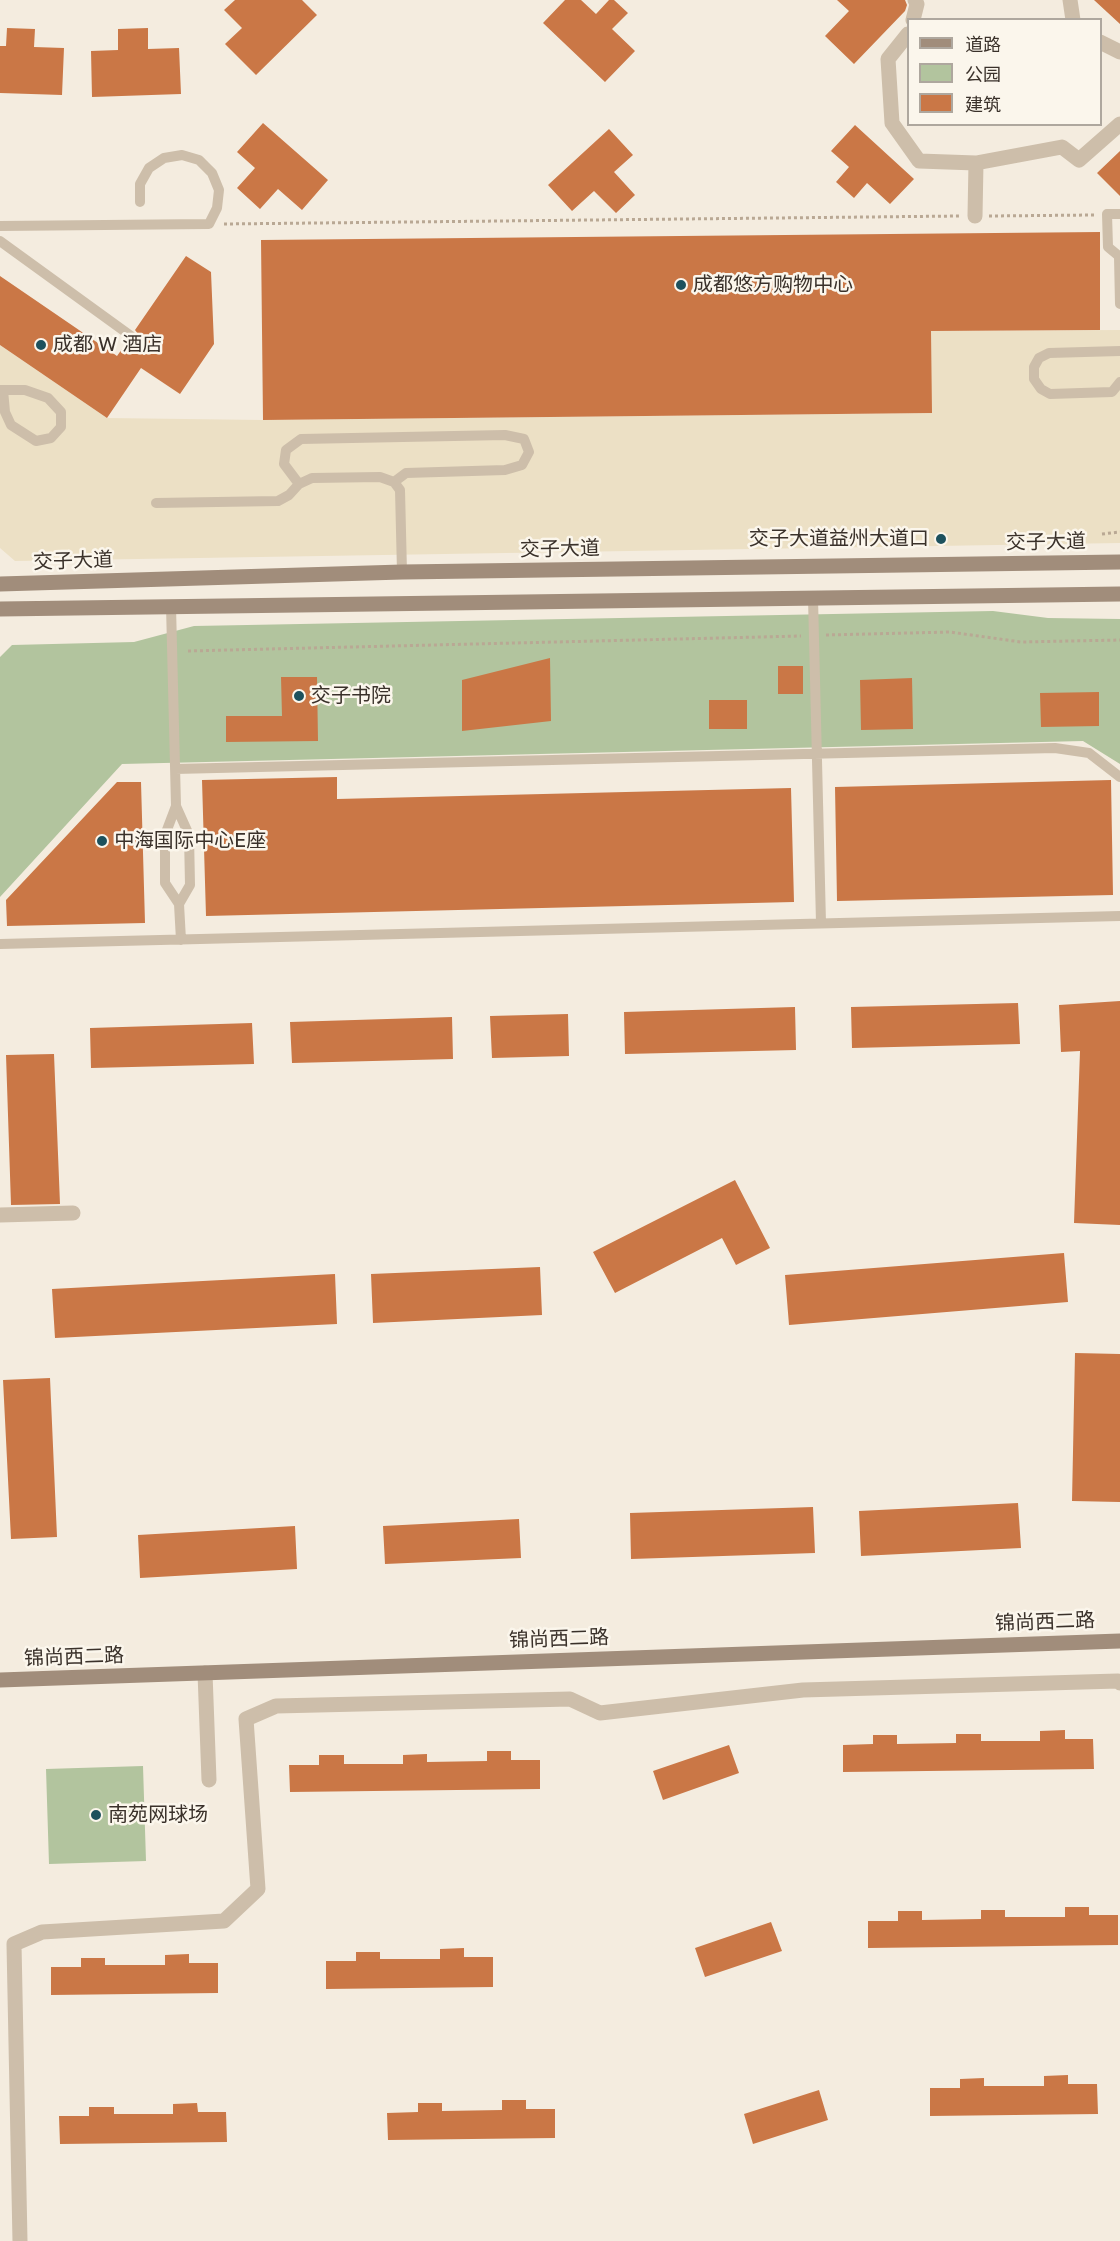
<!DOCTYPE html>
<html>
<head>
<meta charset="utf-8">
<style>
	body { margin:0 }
	#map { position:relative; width:1120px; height:2241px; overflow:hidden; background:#f4ecdf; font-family:"Golos Text","Noto Sans SC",sans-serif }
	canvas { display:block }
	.legend { position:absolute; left:907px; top:18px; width:195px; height:108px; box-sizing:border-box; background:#fbf6ec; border:2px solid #aea79e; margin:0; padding:8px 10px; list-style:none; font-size:18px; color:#3a312a }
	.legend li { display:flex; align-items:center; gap:12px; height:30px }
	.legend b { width:30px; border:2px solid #aea79e }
</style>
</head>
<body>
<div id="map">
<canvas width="1120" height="2241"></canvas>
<ul class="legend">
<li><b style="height:8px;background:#a18d7b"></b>道路</li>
<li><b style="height:16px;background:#b2c49e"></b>公园</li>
<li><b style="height:16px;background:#ca7746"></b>建筑</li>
</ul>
</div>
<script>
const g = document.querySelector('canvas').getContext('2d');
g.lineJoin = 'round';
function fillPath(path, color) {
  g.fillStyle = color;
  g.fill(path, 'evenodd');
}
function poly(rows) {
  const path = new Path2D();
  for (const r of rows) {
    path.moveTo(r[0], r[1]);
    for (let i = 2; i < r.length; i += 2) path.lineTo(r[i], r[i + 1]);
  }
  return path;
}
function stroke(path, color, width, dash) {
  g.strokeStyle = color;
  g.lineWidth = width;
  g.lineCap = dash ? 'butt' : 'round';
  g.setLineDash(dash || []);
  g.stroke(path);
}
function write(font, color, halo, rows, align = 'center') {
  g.font = font + ' "Golos Text","Noto Sans SC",sans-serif';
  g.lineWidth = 5;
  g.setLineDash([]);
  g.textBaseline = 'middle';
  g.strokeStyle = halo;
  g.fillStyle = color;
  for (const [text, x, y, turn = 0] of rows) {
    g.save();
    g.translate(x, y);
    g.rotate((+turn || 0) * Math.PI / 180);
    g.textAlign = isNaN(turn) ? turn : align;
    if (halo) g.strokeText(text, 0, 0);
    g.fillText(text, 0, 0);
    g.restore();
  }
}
const green = poly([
	[993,611,1048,618,1120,619,1120,764,1083,741,122,764,0,897,0,657,12,645,134,642,194,626],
	[143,1766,146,1861,49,1864,46,1769]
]);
const plaza = poly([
	[1120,330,1120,543,15,561,0,548,0,345,107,418,263,420,931,413,931,331]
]);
const building = poly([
	[235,0,302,0,317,15,256,75,225,44,242,28,224,10],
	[565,0,581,0,596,14,609,0,614,0,628,13,612,29,635,51,605,82,543,23],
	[837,0,905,0,907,5,905,11,854,64,825,36,849,11],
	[1094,0,1120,0,1120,24],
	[7,28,35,29,34,47,64,48,62,95,0,93,0,46,6,46],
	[148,28,148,49,179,48,181,94,92,97,91,51,118,50,118,29],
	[263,123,328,180,302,210,278,189,260,209,237,188,255,168,237,152],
	[855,125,914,179,890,204,867,183,854,198,836,182,849,167,831,151],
	[609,129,633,155,614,172,635,195,616,213,594,191,572,211,548,185],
	[1120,151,1120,196,1097,173],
	[1100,232,1100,330,931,331,932,413,263,420,261,240],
	[186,256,211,272,214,344,180,394,141,368,107,418,0,345,0,276,117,356,127,342,134,343,137,340,138,334,135,330],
	[550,658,551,721,462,731,462,680],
	[778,666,803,666,803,694,778,694],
	[281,677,317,677,318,741,226,742,226,716,282,716],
	[912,678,913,729,861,730,860,680],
	[1099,692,1099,726,1041,727,1040,693],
	[709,700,747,700,747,729,709,729],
	[337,777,337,799,791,788,794,902,206,916,202,780],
	[1111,780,1113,895,837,901,835,787],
	[117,782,141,782,145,923,7,926,6,900],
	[1120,1001,1120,1225,1074,1223,1080,1051,1061,1052,1059,1005],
	[1018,1003,1020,1044,852,1048,851,1007],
	[795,1007,796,1050,625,1054,624,1012],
	[568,1014,569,1056,492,1058,490,1016],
	[452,1017,453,1059,292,1063,290,1022],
	[252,1023,254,1064,91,1068,90,1028],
	[54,1054,60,1204,11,1205,6,1055],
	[735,1180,770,1248,736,1265,722,1238,615,1293,593,1252],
	[1064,1253,1068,1302,789,1325,785,1275],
	[540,1267,542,1315,373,1323,371,1274],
	[335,1274,337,1324,55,1338,52,1289],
	[1075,1353,1120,1354,1120,1502,1072,1501],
	[50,1378,57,1537,11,1539,3,1380],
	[1018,1503,1021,1548,861,1556,859,1511],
	[813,1507,815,1553,631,1559,630,1513],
	[519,1519,521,1558,385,1564,383,1526],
	[295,1526,297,1569,140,1578,138,1535],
	[1065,1730,1065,1739,1093,1739,1094,1769,843,1772,843,1745,873,1744,873,1735,897,1735,897,1744,956,1743,956,1734,981,1734,981,1741,1040,1741,1040,1731],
	[729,1745,739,1773,663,1800,653,1771],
	[487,1751,511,1751,511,1760,540,1760,540,1789,290,1792,289,1765,319,1765,319,1755,344,1755,344,1764,403,1764,403,1755,427,1754,427,1762,487,1761],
	[1065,1907,1089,1907,1089,1915,1118,1915,1118,1945,868,1948,868,1921,898,1921,898,1911,922,1911,922,1920,981,1919,981,1910,1005,1910,1005,1917,1065,1917],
	[771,1922,782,1951,705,1977,695,1948],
	[464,1948,464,1957,493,1957,493,1987,326,1989,326,1961,356,1961,356,1952,380,1952,380,1959,440,1959,440,1949],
	[189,1954,189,1963,218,1963,218,1993,51,1995,51,1967,81,1967,81,1958,105,1958,105,1965,165,1965,165,1955],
	[1068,2075,1068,2084,1097,2084,1098,2114,930,2116,930,2088,960,2088,960,2079,984,2078,984,2086,1044,2086,1044,2076],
	[819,2090,828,2120,753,2144,744,2114],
	[502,2100,526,2100,526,2109,555,2109,555,2138,388,2140,387,2113,418,2112,418,2103,442,2103,442,2111,502,2110],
	[197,2103,198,2112,226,2112,227,2142,60,2144,59,2116,89,2116,89,2107,114,2107,114,2114,173,2114,173,2104]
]);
const path = poly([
	[989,216,1094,215],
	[224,224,959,216],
	[1102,534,1120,532],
	[826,635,950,632,1021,642,1120,640],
	[188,651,801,636]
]);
const lane = poly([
	[1120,214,1107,214,1108,247,1120,257],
	[0,226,209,224,217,208,219,190,212,173,199,160,182,155,164,158,149,168,140,184,140,202],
	[0,241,131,336],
	[1119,257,1120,304],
	[1120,351,1049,353,1039,358,1034,367,1034,379,1041,389,1050,394,1112,392,1120,382],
	[0,390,25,390,48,398,61,412,61,427,51,438,36,441,11,425,5,412,3,390],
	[299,484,284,464,286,450,301,439,505,435,524,439,529,452,522,465,505,470,406,473,394,482],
	[156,503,278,501,289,495,299,484,312,478,380,477,394,482,400,490,402,572],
	[813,598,821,923],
	[171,606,176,806,165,835,165,883,179,904,190,885,189,835,176,806],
	[175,769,1055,748,1089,753,1120,777],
	[179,904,181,940],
	[0,944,1120,916]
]);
const street = poly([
	[1070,0,1073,20],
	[913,20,917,4,915,0],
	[908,34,888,59,892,123,919,161,976,163,1062,147,1079,160,1120,124],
	[1100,42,1120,52],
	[975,216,976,163],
	[0,1215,73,1213],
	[205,1673,209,1780],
	[20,2241,14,1944,42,1932,224,1921,258,1889,246,1719,276,1706,570,1699,600,1713,803,1690,1118,1681,1120,1683]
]);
const secondary = poly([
	[0,584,402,572,1120,562],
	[0,609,1120,594],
	[0,1680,1120,1641]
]);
const markers = [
	[681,285,6,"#1d515d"],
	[41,345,6,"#1d515d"],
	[941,539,6,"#1d515d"],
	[299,696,6,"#1d515d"],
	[102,841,6,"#1d515d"],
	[96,1815,6,"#1d515d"]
];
const poiNames = [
	["成都悠方购物中心",693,285],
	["成都 W 酒店",53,345],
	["交子大道益州大道口",929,539,"right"],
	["交子书院",311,696],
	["中海国际中心E座",114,841],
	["南苑网球场",108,1815]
];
const streetNames = [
	["交子大道",1046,542,-1],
	["交子大道",560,549,-1],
	["交子大道",73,561,-2],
	["锦尚西二路",1045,1622,-2],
	["锦尚西二路",559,1639,-2],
	["锦尚西二路",74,1657,-2]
];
fillPath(green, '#b2c49e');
fillPath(plaza, '#ece0c5');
fillPath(building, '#ca7746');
stroke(path, '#b9a894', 3, [3, 3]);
stroke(lane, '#cdbeaa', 10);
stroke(street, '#cdbeaa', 15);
stroke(secondary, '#a18d7b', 15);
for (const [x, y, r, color] of markers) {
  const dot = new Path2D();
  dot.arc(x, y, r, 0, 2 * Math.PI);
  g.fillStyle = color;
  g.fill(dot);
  stroke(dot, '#fbf6ec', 2);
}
write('20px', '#3a312a', '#fbf6ec', poiNames, 'left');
write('20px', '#3a312a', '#fbf6ec', streetNames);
</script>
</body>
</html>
